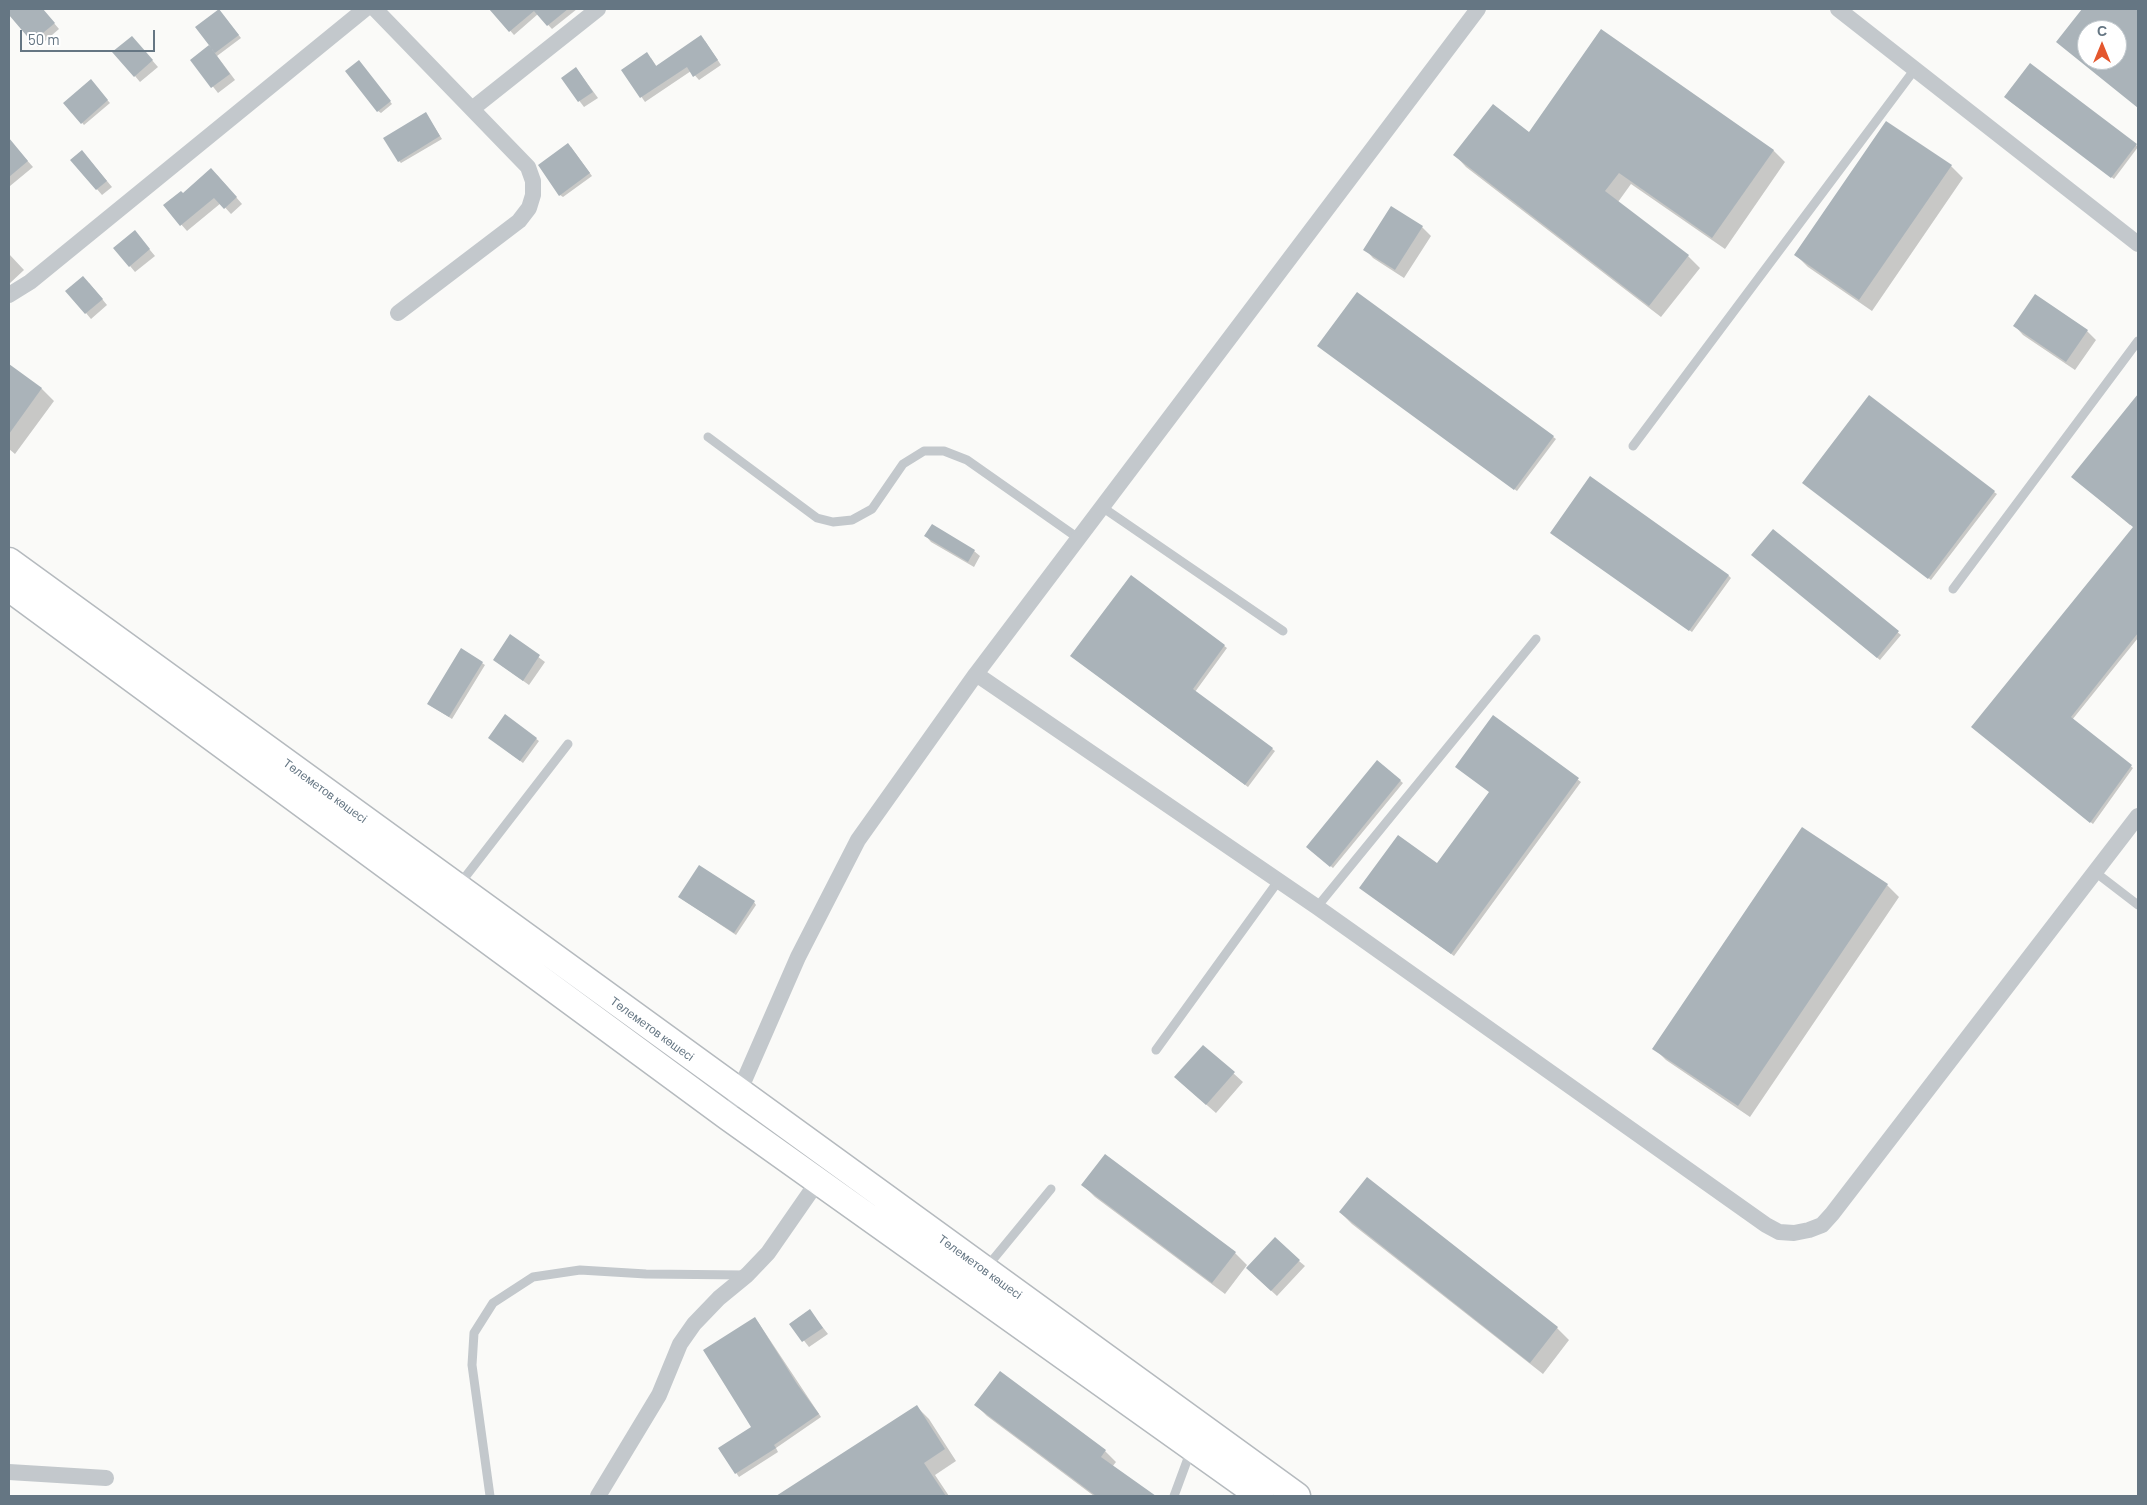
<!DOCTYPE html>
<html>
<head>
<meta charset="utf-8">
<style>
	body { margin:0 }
	#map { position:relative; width:2147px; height:1505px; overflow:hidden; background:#fafaf8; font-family:Barlow,sans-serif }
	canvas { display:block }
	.frame { position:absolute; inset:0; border:10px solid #657683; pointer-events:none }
	.north { position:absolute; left:2077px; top:20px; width:50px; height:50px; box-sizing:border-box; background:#fff; border:1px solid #c1c8cd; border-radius:50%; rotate:0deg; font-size:14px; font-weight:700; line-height:20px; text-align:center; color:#657683 }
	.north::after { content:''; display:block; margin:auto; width:18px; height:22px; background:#e4572e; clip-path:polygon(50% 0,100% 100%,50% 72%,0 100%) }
	.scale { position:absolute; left:20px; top:30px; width:135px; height:22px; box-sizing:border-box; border:2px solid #657683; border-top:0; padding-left:6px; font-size:15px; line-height:18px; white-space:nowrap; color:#657683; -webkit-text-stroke:4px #fff; paint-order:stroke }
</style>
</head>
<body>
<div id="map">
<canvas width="2147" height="1505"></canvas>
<div class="frame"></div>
<div class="north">С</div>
<div class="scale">50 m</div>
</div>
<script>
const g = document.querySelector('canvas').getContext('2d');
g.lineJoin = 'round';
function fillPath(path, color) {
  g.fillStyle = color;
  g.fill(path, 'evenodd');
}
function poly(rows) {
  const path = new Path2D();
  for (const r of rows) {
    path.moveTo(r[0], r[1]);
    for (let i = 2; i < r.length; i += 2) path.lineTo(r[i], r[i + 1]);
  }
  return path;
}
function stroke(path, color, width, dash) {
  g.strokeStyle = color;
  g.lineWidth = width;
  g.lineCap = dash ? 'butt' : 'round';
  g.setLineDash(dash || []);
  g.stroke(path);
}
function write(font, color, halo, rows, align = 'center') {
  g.font = font + ' Barlow,sans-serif';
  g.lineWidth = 5;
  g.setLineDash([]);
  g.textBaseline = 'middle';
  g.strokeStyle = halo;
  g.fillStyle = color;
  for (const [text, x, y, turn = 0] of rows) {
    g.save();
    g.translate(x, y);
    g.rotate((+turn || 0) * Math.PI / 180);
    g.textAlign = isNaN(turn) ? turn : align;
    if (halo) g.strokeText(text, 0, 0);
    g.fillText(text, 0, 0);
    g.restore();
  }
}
const shadow = poly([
	[9,9,42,9,59,29,38,47,9,13],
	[491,9,577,9,552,29,538,14,514,35],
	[2084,9,2138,9,2138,107,2057,42],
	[2087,30,2117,30,2117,60,2087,60],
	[222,14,241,38,217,56,235,80,218,93,192,60,214,50],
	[705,41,721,65,699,80,691,71,645,102,623,70,651,58,657,67],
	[137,43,158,67,140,82,135,76],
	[361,64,392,104,381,113,378,111],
	[576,68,598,98,584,107,562,78],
	[90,81,110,103,84,125,65,103],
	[2008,100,2136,145,2138,147,2114,179],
	[426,114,442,139,401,163,399,161],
	[1529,134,1773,150,1785,162,1725,249,1631,184,1618,202,1688,256,1700,268,1661,317,1466,167,1455,155],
	[9,140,33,167,10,186,9,185],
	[571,147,592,176,563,197,560,195],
	[87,157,112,187,102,195,72,160],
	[1951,166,1963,178,1872,311,1808,267,1796,255],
	[217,175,242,204,231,214,221,203,187,231,165,206],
	[1422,227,1431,236,1404,278,1373,258,1365,249],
	[140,238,155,256,135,272,130,266],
	[9,254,24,270,9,284],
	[89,283,107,305,91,319,86,313],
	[1357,293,1556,439,1517,491,1321,348],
	[2015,326,2087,331,2096,340,2075,370,2023,335],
	[9,365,42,389,54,401,15,454,9,449],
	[2138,396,2138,515,2130,525,2073,477],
	[1806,485,1994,492,1997,494,1931,580],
	[2138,522,2138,638,2072,720,2133,768,2093,824,1973,727],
	[1773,530,1901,635,1880,660,1755,557],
	[1554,535,1728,575,1731,578,1692,632],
	[926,536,974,551,980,556,974,567,931,542],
	[1131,577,1227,648,1195,692,1275,751,1248,787,1071,656],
	[510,636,545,662,529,685,494,660],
	[462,650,485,665,452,719,431,706],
	[505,716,539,741,523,763,492,740],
	[1493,717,1581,782,1454,956,1363,890,1437,865,1490,793],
	[1378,762,1403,783,1333,868,1310,849],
	[1887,885,1899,897,1750,1117,1666,1060,1654,1048],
	[682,899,754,902,756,905,736,935],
	[1203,1046,1243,1082,1216,1113,1185,1086],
	[1367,1178,1557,1328,1569,1340,1543,1374,1352,1224,1340,1212],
	[1083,1185,1235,1253,1247,1265,1225,1294,1095,1197],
	[1299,1261,1305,1266,1277,1296,1253,1274],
	[810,1311,828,1334,809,1347,791,1324],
	[758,1322,821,1417,776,1448,778,1452,739,1477,720,1449,753,1428],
	[976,1405,1105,1451,1116,1462,1112,1467,1153,1496,1094,1496,987,1416],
	[917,1407,929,1419,956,1461,935,1475,949,1496,778,1496]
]);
const building = poly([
	[9,9,43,9,55,23,32,42,9,15],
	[219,9,239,35,215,53,195,27],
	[489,9,568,9,547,26,534,11,509,32],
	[2082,9,2138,9,2138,108,2056,42],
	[2087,30,2117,30,2117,60,2087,60],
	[1601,29,1774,150,1712,238,1619,173,1605,191,1689,255,1649,306,1453,155,1493,104,1529,132],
	[701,35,718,60,693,77,687,67,640,98,621,70,647,52,656,66],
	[132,36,153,60,134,77,112,52],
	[209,45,230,74,211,88,190,60],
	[359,60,391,101,377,112,345,71],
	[2030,63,2137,144,2111,178,2004,97],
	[576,67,593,92,578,102,561,78],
	[91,79,108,100,81,124,63,103],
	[426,112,440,136,398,162,383,138],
	[1886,121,1952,165,1859,300,1794,255],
	[9,138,28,161,9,177],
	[568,143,590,173,559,196,538,165],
	[82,150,107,181,96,190,70,160],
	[211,168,237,197,224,209,214,198,180,226,163,205,181,191,183,193],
	[1391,206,1423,226,1395,270,1363,250],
	[135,230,150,249,129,267,113,248],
	[83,276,103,299,85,314,65,291],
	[1357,292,1554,436,1514,490,1317,346],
	[2035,294,2088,330,2066,362,2013,326],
	[9,364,42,388,9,434],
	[2138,394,2138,633,2071,717,2132,765,2090,823,1971,727,2133,527,2071,477],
	[1869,395,1995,491,1928,579,1802,483],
	[1590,476,1729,575,1689,631,1550,533],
	[932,524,975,550,968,562,924,536],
	[1773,529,1899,631,1877,658,1751,555],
	[1131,575,1225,645,1193,689,1273,748,1245,785,1070,656],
	[510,634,540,655,523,681,493,660],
	[461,648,483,662,449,717,427,704],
	[505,714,537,738,520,761,488,738],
	[1493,715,1579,778,1451,954,1359,888,1398,835,1437,863,1489,792,1455,767],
	[1377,760,1401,780,1330,867,1306,847],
	[1802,827,1888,884,1738,1106,1652,1049],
	[699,865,755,901,734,933,678,897],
	[1203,1045,1235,1072,1206,1105,1174,1077],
	[1105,1154,1236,1252,1212,1283,1081,1185],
	[1367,1177,1558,1327,1530,1363,1339,1212],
	[1275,1237,1300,1260,1271,1291,1246,1268],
	[810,1309,823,1328,802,1342,789,1324],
	[755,1317,797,1384,819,1414,774,1445,776,1448,735,1474,718,1448,751,1427,703,1350],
	[1000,1371,1106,1450,1101,1457,1156,1496,1096,1496,974,1405],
	[917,1405,945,1449,924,1463,946,1496,776,1496]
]);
const lane = poly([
	[708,437,817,518,833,522,852,520,872,509,903,464,924,451,944,451,967,460,1078,538],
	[1633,446,1915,69],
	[1102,507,1283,631],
	[1953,589,2138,341],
	[2095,872,2138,905],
	[459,885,568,744],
	[1317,907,1536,639],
	[1156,1050,1279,880],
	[986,1268,1051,1189],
	[490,1496,472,1365,474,1333,493,1303,533,1277,580,1270,646,1274,745,1275],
	[1174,1496,1191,1450]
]);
const street = poly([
	[375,9,528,167,533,181,533,195,529,208,519,221,398,313],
	[1838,9,2138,244],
	[472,109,598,9],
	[9,295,30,282,365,9],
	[976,674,1317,907,1766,1225,1779,1232,1794,1233,1809,1230,1822,1225,1832,1214,2138,816],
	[736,1099,798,957,858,840,976,674,1478,9],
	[9,1472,106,1478],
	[598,1496,659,1395,680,1344,694,1324,719,1298,747,1275,768,1253,818,1181]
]);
const primary = poly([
	[9,561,1297,1496],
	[9,588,728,1117,1260,1496]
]);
const streetNames = [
	["Төлеметов көшесі",325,791,36],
	["Төлеметов көшесі",652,1029,36],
	["Төлеметов көшесі",980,1267,36]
];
fillPath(shadow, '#0003');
fillPath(building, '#aab3b9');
stroke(primary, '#b5babe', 29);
stroke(lane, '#c3c8cc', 9);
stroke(street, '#c3c8cc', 16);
stroke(primary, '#fff', 26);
write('12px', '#657683', '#fff', streetNames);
</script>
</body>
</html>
